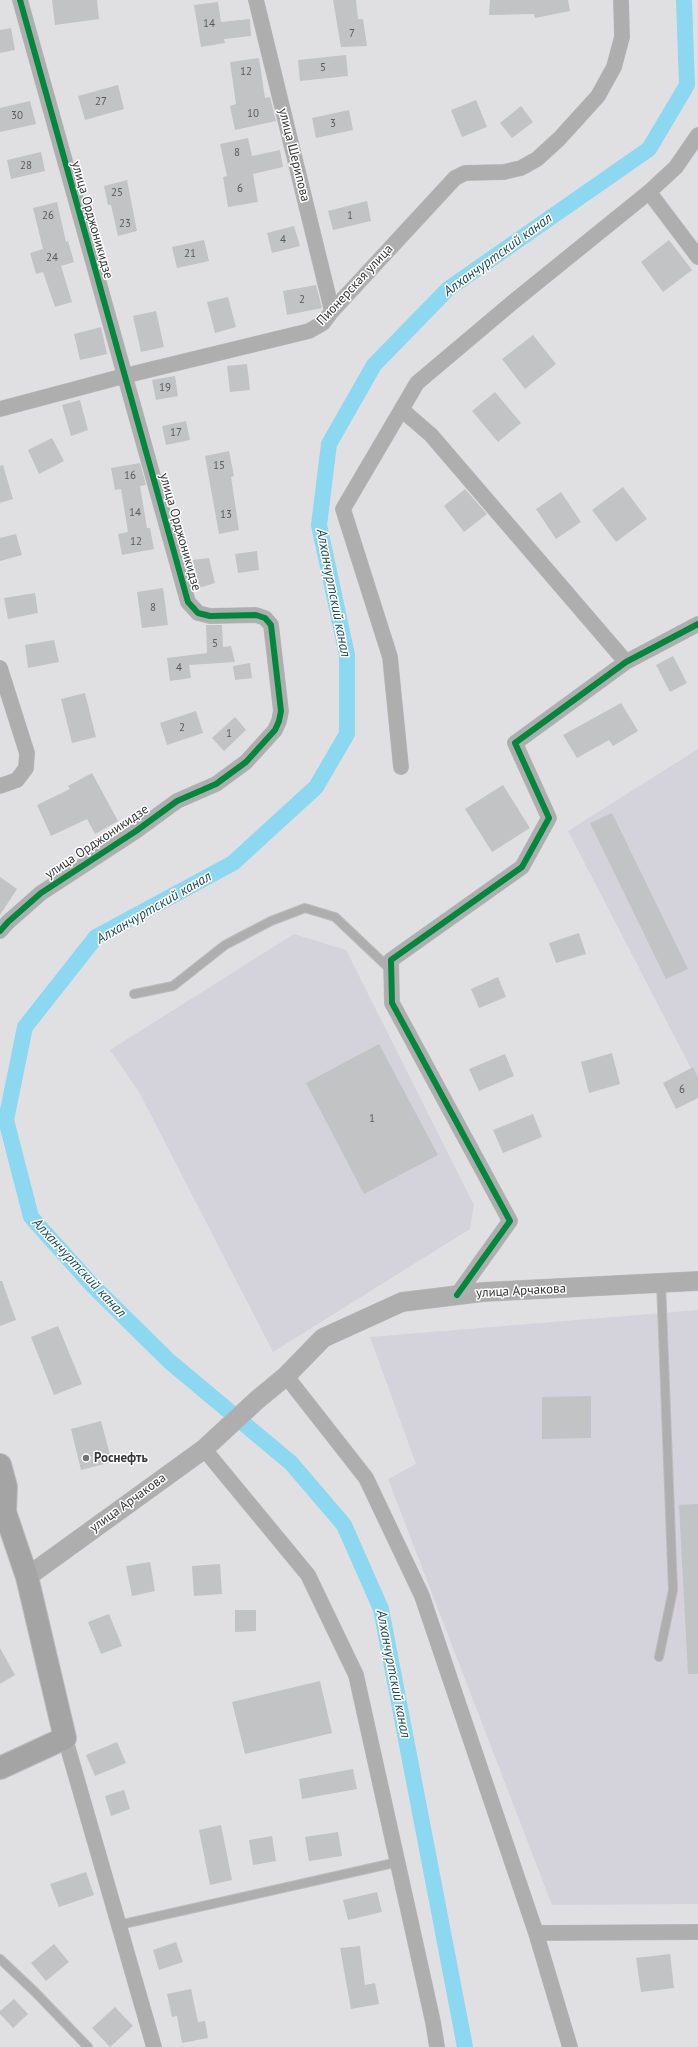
<!DOCTYPE html>
<html>
<head>
<meta charset="utf-8">
<style>
	body { margin:0 }
	canvas { display:block; background:#e0e0e3 }
</style>
</head>
<body>
<canvas width="698" height="2047"></canvas>
<script>
const g = document.querySelector('canvas').getContext('2d');
g.lineJoin = 'round';
function fillPath(path, color) {
  g.fillStyle = color;
  g.fill(path, 'evenodd');
}
function poly(rows) {
  const path = new Path2D();
  for (const r of rows) {
    path.moveTo(r[0], r[1]);
    for (let i = 2; i < r.length; i += 2) path.lineTo(r[i], r[i + 1]);
  }
  return path;
}
function stroke(path, color, width, dash) {
  g.strokeStyle = color;
  g.lineWidth = width;
  g.lineCap = dash ? 'butt' : 'round';
  g.setLineDash(dash || []);
  g.stroke(path);
}
function write(font, color, halo, rows, align = 'center') {
  g.font = font + ' "PT Sans",sans-serif';
  g.lineWidth = 3;
  g.setLineDash([]);
  g.textBaseline = 'middle';
  g.strokeStyle = halo;
  g.fillStyle = color;
  for (const [text, x, y, turn = 0] of rows) {
    g.save();
    g.translate(x, y);
    g.rotate((+turn || 0) * Math.PI / 180);
    g.textAlign = isNaN(turn) ? turn : align;
    if (halo) g.strokeText(text, 0, 0);
    g.fillText(text, 0, 0);
    g.restore();
  }
}
const built = poly([
	[698,749,698,1082,568,831],
	[294,934,346,950,474,1205,470,1229,273,1352,139,1092,110,1050],
	[698,1310,698,1904,552,1905,388,1479,416,1464,370,1337]
]);
const canal = poly([
	[465,2047,381,1609,344,1525,291,1463,169,1361,92,1285,31,1217,6,1120,25,1027,96,937,233,863,316,787,347,734,347,655,319,525,329,444,374,365,448,289,649,149,687,85,684,0]
]);
const building = poly([
	[52,0,97,0,99,19,55,25],
	[333,0,356,0,358,19,363,19,367,46,341,47],
	[490,0,568,0,570,11,535,18,534,14,489,15],
	[218,2,221,22,250,19,251,36,224,39,225,43,201,47,194,5],
	[11,28,15,50,0,53,0,30],
	[346,55,348,76,300,81,298,60],
	[259,58,265,98,270,97,276,121,235,130,230,106,236,104,230,62],
	[118,85,124,109,85,120,78,96],
	[476,100,487,127,462,137,451,110],
	[30,101,36,124,0,132,0,108],
	[521,106,533,122,512,138,500,123],
	[349,110,353,130,316,138,312,118],
	[248,138,252,156,280,150,283,167,253,174,258,202,228,207,223,177,227,176,220,144],
	[41,152,45,171,11,179,7,160],
	[127,180,137,231,118,236,111,205,108,205,104,186],
	[367,201,371,221,333,230,328,211],
	[57,202,66,242,68,241,74,262,61,266,72,302,55,307,43,272,36,274,30,253,43,249,33,208],
	[294,226,300,246,272,253,267,233],
	[204,240,209,261,177,268,172,247],
	[669,240,692,270,663,292,641,262],
	[316,285,322,308,287,315,283,291],
	[228,297,236,327,215,333,207,302],
	[156,311,164,347,141,352,133,316],
	[101,327,107,354,80,360,74,334],
	[533,335,556,364,525,389,502,359],
	[247,364,250,390,230,392,227,366],
	[175,376,178,396,156,400,152,380],
	[495,392,521,423,498,442,472,411],
	[80,400,88,430,71,436,62,405],
	[186,421,190,440,166,445,162,426],
	[52,438,64,461,39,474,28,450],
	[229,451,234,476,231,477,239,530,219,534,205,456],
	[140,463,146,485,140,486,147,528,150,528,154,549,122,555,118,534,128,532,121,489,115,490,111,468],
	[3,465,13,499,0,503,0,466],
	[623,487,647,519,616,542,592,510],
	[465,489,487,514,464,532,444,506],
	[561,492,581,522,556,539,536,509],
	[16,534,22,555,0,561,0,538],
	[257,551,259,570,238,573,235,554],
	[209,558,215,583,199,588,192,560],
	[163,588,168,625,142,628,137,592],
	[35,593,38,613,8,619,4,598],
	[206,625,222,625,223,647,231,646,235,662,189,665,191,678,170,681,167,658,207,653],
	[54,640,59,662,28,668,25,645],
	[673,656,687,683,670,692,656,665],
	[250,663,252,678,235,680,233,666],
	[85,693,96,737,72,743,61,699],
	[621,703,638,731,613,746,609,740,577,758,563,735],
	[196,711,203,733,167,745,160,723],
	[235,717,246,730,224,751,212,738],
	[92,773,118,821,95,834,87,819,51,836,37,805,70,789,68,786],
	[503,785,530,828,492,852,465,809],
	[612,813,688,969,666,979,590,823],
	[0,877,17,889,0,915],
	[579,933,586,954,556,963,549,943],
	[498,977,506,997,479,1008,471,989],
	[379,1044,438,1155,364,1194,306,1083],
	[612,1053,620,1084,589,1093,581,1062],
	[505,1054,514,1076,479,1091,469,1069],
	[693,1067,698,1078,698,1098,676,1109,663,1083],
	[533,1114,542,1137,503,1153,493,1130],
	[0,1281,2,1281,16,1320,0,1326],
	[58,1326,82,1384,54,1395,31,1337],
	[591,1396,591,1438,542,1439,542,1397],
	[101,1421,112,1462,81,1470,71,1429],
	[698,1504,698,1674,688,1674,679,1505],
	[150,1562,155,1591,132,1596,126,1566],
	[220,1564,222,1594,194,1596,192,1566],
	[235,1610,256,1610,256,1631,235,1632],
	[109,1614,122,1646,101,1654,88,1622],
	[0,1648,15,1675,0,1684],
	[320,1681,332,1733,245,1754,232,1702],
	[117,1742,126,1763,95,1776,86,1755],
	[353,1769,357,1789,302,1799,299,1779],
	[124,1790,130,1809,111,1816,105,1796],
	[221,1825,232,1880,210,1885,199,1830],
	[338,1832,342,1856,309,1861,305,1837],
	[272,1836,276,1861,253,1865,249,1840],
	[86,1872,94,1895,59,1907,50,1884],
	[377,1892,382,1912,348,1920,343,1900],
	[176,1942,183,1962,159,1970,153,1950],
	[54,1944,69,1962,46,1981,31,1963],
	[360,1946,365,1985,375,1983,379,2004,351,2009,340,1948],
	[670,1954,674,1988,641,1992,636,1958],
	[191,1989,198,2022,205,2021,208,2038,182,2043,177,2016,172,2017,167,1994],
	[14,1999,28,2014,13,2028,0,2014,0,2011],
	[115,2007,133,2026,110,2047,92,2028]
]);
const service = poly([
	[134,994,173,986,225,945,271,921,305,908,335,917,391,970],
	[659,1657,673,1590,661,1283],
	[119,1925,398,1862],
	[0,1959,34,1991,88,2047]
]);
const minor = poly([
	[256,0,332,311],
	[649,192,698,257],
	[0,409,124,376,309,331,323,323,332,311,455,178,465,173,504,172,521,168,537,159,559,139,598,96,614,67,622,37,621,0],
	[402,410,431,435,626,662],
	[0,668,27,753,26,768,17,780,0,786],
	[401,767,390,657,343,509,417,383,513,302,649,192,676,167,698,135],
	[0,931,8,922,41,893,136,831,177,801,216,784,246,762,275,730,279,721,281,711,271,625,265,618,256,615,210,616,198,613,188,602,20,0],
	[457,1295,510,1221,392,1003,391,960,522,867,549,818,515,743,626,662,698,624],
	[286,1376,366,1478,422,1596,536,1933,570,2047],
	[204,1449,308,1575,356,1675,433,2022,437,2047],
	[65,1738,154,2047],
	[536,1933,698,1932]
]);
const tertiary = poly([
	[27,1577,204,1449,257,1400,286,1376,323,1338,402,1302,483,1292,698,1281]
]);
const secondary = poly([
	[0,1465,6,1487,5,1512,27,1577,65,1738,0,1768]
]);
const cycleway = poly([
	[0,931,8,922,41,893,136,831,177,801,216,784,246,762,275,730,279,721,281,711,271,625,265,618,256,615,210,616,198,613,188,602,20,0],
	[457,1295,510,1221,392,1003,391,960,522,867,549,818,515,743,626,662,698,624]
]);
const markers = [
	[86,1458,4,"#727274"]
];
const numberNames = [
	["14",209,24],
	["7",352,34],
	["5",323,68],
	["12",246,72],
	["27",101,102],
	["10",253,114],
	["30",17,116],
	["3",333,124],
	["8",237,153],
	["28",26,166],
	["6",240,189],
	["25",117,193],
	["26",48,216],
	["1",350,216],
	["23",125,224],
	["4",283,240],
	["21",190,254],
	["24",52,258],
	["2",302,300],
	["19",165,388],
	["17",176,433],
	["15",219,466],
	["16",130,476],
	["14",135,513],
	["13",226,515],
	["12",136,542],
	["8",153,608],
	["5",215,644],
	["4",179,668],
	["2",182,728],
	["1",229,734],
	["6",682,1090],
	["1",372,1119]
];
const streetNames = [
	["улица Шерипова",294,155,76],
	["улица Орджоникидзе",92,220,74],
	["Пионерская улица",355,285,-47],
	["улица Орджоникидзе",180,532,74],
	["улица Орджоникидзе",97,842,-34],
	["улица Арчакова",521,1291,-3],
	["улица Арчакова",128,1503,-36]
];
const poiNames = [
	["Роснефть",94,1458]
];
const waterNames = [
	["Алханчуртский канал",498,255,-36],
	["Алханчуртский канал",333,593,79],
	["Алханчуртский канал",154,908,-30],
	["Алханчуртский канал",79,1268,47],
	["Алханчуртский канал",393,1674,79]
];
fillPath(built, '#d4d3dc');
stroke(canal, '#8cd8f0', 16);
fillPath(building, '#c2c3c5');
stroke(service, '#bcbcbd', 10);
stroke(minor, '#bcbcbd', 16);
stroke(tertiary, '#bcbcbd', 20);
stroke(secondary, '#bcbcbd', 24);
stroke(service, '#aeaeae', 8);
stroke(minor, '#aeaeae', 15);
stroke(tertiary, '#aeaeae', 19);
stroke(secondary, '#a4a4a5', 22);
stroke(cycleway, '#00873e', 6);
for (const [x, y, r, color] of markers) {
  const dot = new Path2D();
  dot.arc(x, y, r, 0, 2 * Math.PI);
  g.fillStyle = color;
  g.fill(dot);
  stroke(dot, '#fff', 1.5);
}
write('11px', '#5a5a5c', null, numberNames);
write('13px', '#373739', '#fff', streetNames);
write('bold 13px', '#373739', '#fff', poiNames, 'left');
write('italic 14px', '#1c4c59', '#fff', waterNames);
</script>
</body>
</html>
